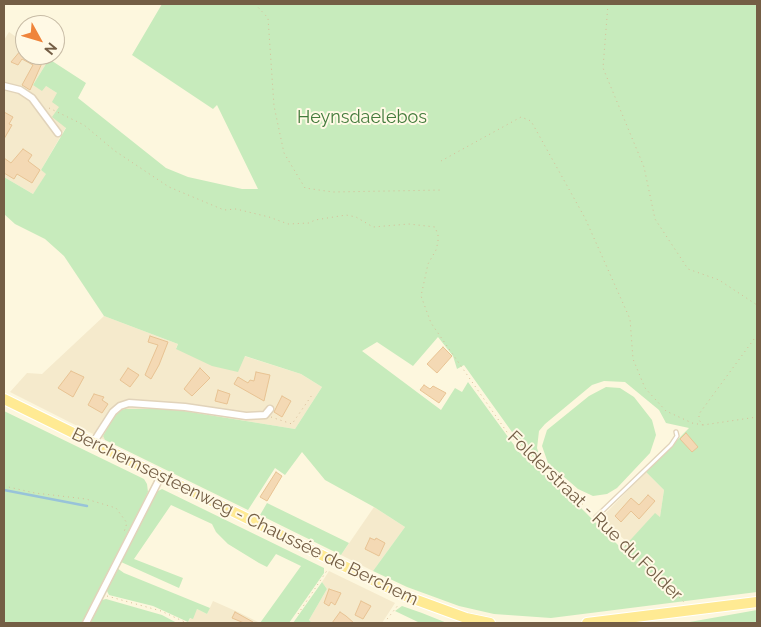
<!DOCTYPE html>
<html>
<head>
<meta charset="utf-8">
<style>
	body { margin:0 }
	#map { position:relative; width:761px; height:627px; overflow:hidden; background:#fdf7de; font-family:Raleway,sans-serif }
	canvas { display:block }
	.frame { position:absolute; inset:0; border:5px solid #745e45; pointer-events:none }
	.north { position:absolute; left:15px; top:15px; width:50px; height:50px; box-sizing:border-box; background:#fff9e5; border:1px solid #c7bba5; border-radius:50%; rotate:129deg; font-size:14px; font-weight:700; line-height:20px; text-align:center; color:#745e45 }
	.north::after { content:''; display:block; margin:auto; width:18px; height:22px; background:#ef843b; clip-path:polygon(50% 0,100% 100%,50% 72%,0 100%) }
</style>
</head>
<body>
<div id="map">
<canvas width="761" height="627"></canvas>
<div class="frame"></div>
<div class="north">N</div>
</div>
<script>
const g = document.querySelector('canvas').getContext('2d');
g.lineJoin = 'round';
function fillPath(path, color) {
  g.fillStyle = color;
  g.fill(path, 'evenodd');
}
function poly(rows) {
  const path = new Path2D();
  for (const r of rows) {
    path.moveTo(r[0], r[1]);
    for (let i = 2; i < r.length; i += 2) path.lineTo(r[i], r[i + 1]);
  }
  return path;
}
function stroke(path, color, width, dash) {
  g.strokeStyle = color;
  g.lineWidth = width;
  g.lineCap = dash ? 'butt' : 'round';
  g.setLineDash(dash || []);
  g.stroke(path);
}
function write(font, color, halo, rows, align = 'center') {
  g.font = font + ' Raleway,sans-serif';
  g.lineWidth = 4;
  g.setLineDash([]);
  g.textBaseline = 'middle';
  g.strokeStyle = halo;
  g.fillStyle = color;
  for (const [text, x, y, turn = 0] of rows) {
    g.save();
    g.translate(x, y);
    g.rotate((+turn || 0) * Math.PI / 180);
    g.textAlign = isNaN(turn) ? turn : align;
    if (halo) g.strokeText(text, 0, 0);
    g.fillText(text, 0, 0);
    g.restore();
  }
}
const residential = poly([
	[9,32,25,43,25,55,43,55,49,59,33,85,46,86,57,93,66,127,41,170,47,174,33,194,4,177,4,40],
	[104,316,178,344,176,348,244,356,301,374,322,387,295,429,172,409,125,409,113,418,103,436,105,440,10,392,27,373,42,374],
	[646,472,664,490,660,517,655,514,628,543,601,518],
	[374,507,405,527,373,571,341,555],
	[329,571,395,603,382,623,312,623,309,620,327,589,322,582],
	[213,601,238,612,260,623,188,622,197,609,207,614]
]);
const green = poly([
	[162,4,757,4,757,592,551,618,494,614,459,606,407,587,373,571,405,527,374,507,325,480,302,452,285,475,275,468,248,510,105,440,103,436,113,418,119,411,125,409,172,409,295,429,322,387,301,374,245,356,238,372,212,366,176,349,178,344,104,316,64,256,45,239,15,224,4,214,4,177,33,194,46,174,41,170,66,128,52,117,59,107,52,102,57,93,46,86,42,91,33,85,49,59,86,83,78,98,166,168,188,177,242,189,258,189,217,105,213,109,132,55],
	[438,337,453,356,457,369,464,365,522,446,543,466,537,448,539,431,545,424,592,385,604,381,625,382,659,410,666,423,689,428,646,472,664,490,660,517,655,513,622,549,579,506,519,452,468,382,462,392,455,388,441,410,362,351,377,342,413,366],
	[606,387,620,388,634,397,652,420,656,435,650,453,617,488,607,494,593,496,578,489,548,463,542,446,547,430,589,396],
	[4,411,144,479,147,484,148,492,118,556,83,623,4,623],
	[162,489,324,568,324,573,289,623,260,623,301,566,276,554,267,567,259,563,228,544,216,532,212,524,171,505,134,559,183,578,179,588,121,562,154,493],
	[267,503,349,543,341,555,260,515],
	[117,568,124,573,210,608,207,614,197,609,193,619,190,618,188,622,153,606,109,595,106,589],
	[322,582,327,589,309,620,312,623,293,623],
	[106,599,162,615,177,623,88,623,102,600],
	[402,606,422,613,447,623,420,623,395,611],
	[757,610,757,623,684,623]
]);
const stream = poly([
	[4,490,87,506]
]);
const building = poly([
	[21,50,25,55,42,63,30,90,22,85,33,65,22,59,18,65,11,62,21,50],
	[4,112,13,117,9,124,12,125,4,139,4,112],
	[23,149,32,155,28,161,40,170,32,183,17,174,14,179,4,173,4,158,11,163,23,149],
	[150,336,168,342,159,365,151,379,145,375,158,345,148,342,150,336],
	[443,347,452,356,437,373,427,364,443,347],
	[128,368,139,375,130,387,120,380,128,368],
	[200,368,210,378,192,396,184,389,200,368],
	[71,371,84,377,73,397,58,388,71,371],
	[256,372,270,375,264,401,234,384,238,377,248,383,250,380,254,381,256,372],
	[424,385,430,389,433,386,446,393,439,403,420,390,424,385],
	[218,390,230,394,227,404,215,401,218,390],
	[94,394,104,397,102,400,108,404,102,413,88,405,94,394],
	[282,396,291,401,282,417,274,412,282,396],
	[686,433,698,447,692,452,680,439,686,433],
	[276,472,282,476,267,501,260,497,276,472],
	[648,495,655,501,639,519,631,511,621,522,615,516,631,498,639,505,648,495],
	[370,538,375,540,376,538,385,543,379,556,365,549,370,538],
	[329,589,341,593,335,605,331,602,329,606,324,603,329,589],
	[361,601,371,606,363,619,355,615,361,601],
	[235,612,253,622,252,623,244,623,232,618,235,612],
	[340,612,346,616,354,623,332,623,340,612]
]);
const path = poly([
	[255,4,268,18,274,106,284,153,305,188,333,192,443,190],
	[608,4,603,68,644,167,655,219,688,269,719,280,757,305],
	[49,108,84,125,115,151,169,187,224,210,236,209,269,217,288,224,309,223,315,220,346,215,356,217,373,227,409,224,435,227,438,235,438,242,436,250,428,264,421,296,431,323,509,435,592,513],
	[441,161,521,117,531,121,585,218,630,319,633,359,645,388,666,411,692,423,703,425],
	[757,335,699,414,699,420,703,425,757,417],
	[271,417,292,424,312,395],
	[4,486,35,493,86,499,116,508,127,523,124,532],
	[600,521,684,602],
	[107,596,161,611,187,623],
	[298,614,328,569],
	[384,623,399,604]
]);
const lane = poly([
	[596,517,671,445,677,436,676,432]
]);
const street = poly([
	[4,86,20,90,32,98,58,133],
	[93,443,113,412,120,406,129,403,185,407,246,416,265,415,270,409],
	[86,623,161,476]
]);
const primary = poly([
	[4,399,403,595,466,618,490,623],
	[587,623,757,602]
]);
const parkNames = [
	["Heynsdaelebos",362,118]
];
const streetNames = [
	["Folderstraat - Rue du Folder",595,516,44],
	["Berchemsesteenweg - Chaussée de Berchem",245,517,26]
];
fillPath(residential, '#f5eacc');
fillPath(green, '#c7ebbc');
stroke(stream, '#98c3d9', 2.5);
fillPath(building, '#f4d9b4');
stroke(building, '#e8c393', 1);
stroke(lane, '#e1d3ba', 5.5);
stroke(street, '#e1d3ba', 9);
stroke(primary, '#fff', 12);
stroke(path, '#d8bc98', 1, [1, 4]);
stroke(lane, '#fff', 3);
stroke(street, '#fff', 6);
stroke(primary, '#ffea93', 10);
write('18px', '#437b3c', '#fff9e5', parkNames);
write('18px', '#745e45', '#fff9e5', streetNames);
</script>
</body>
</html>
